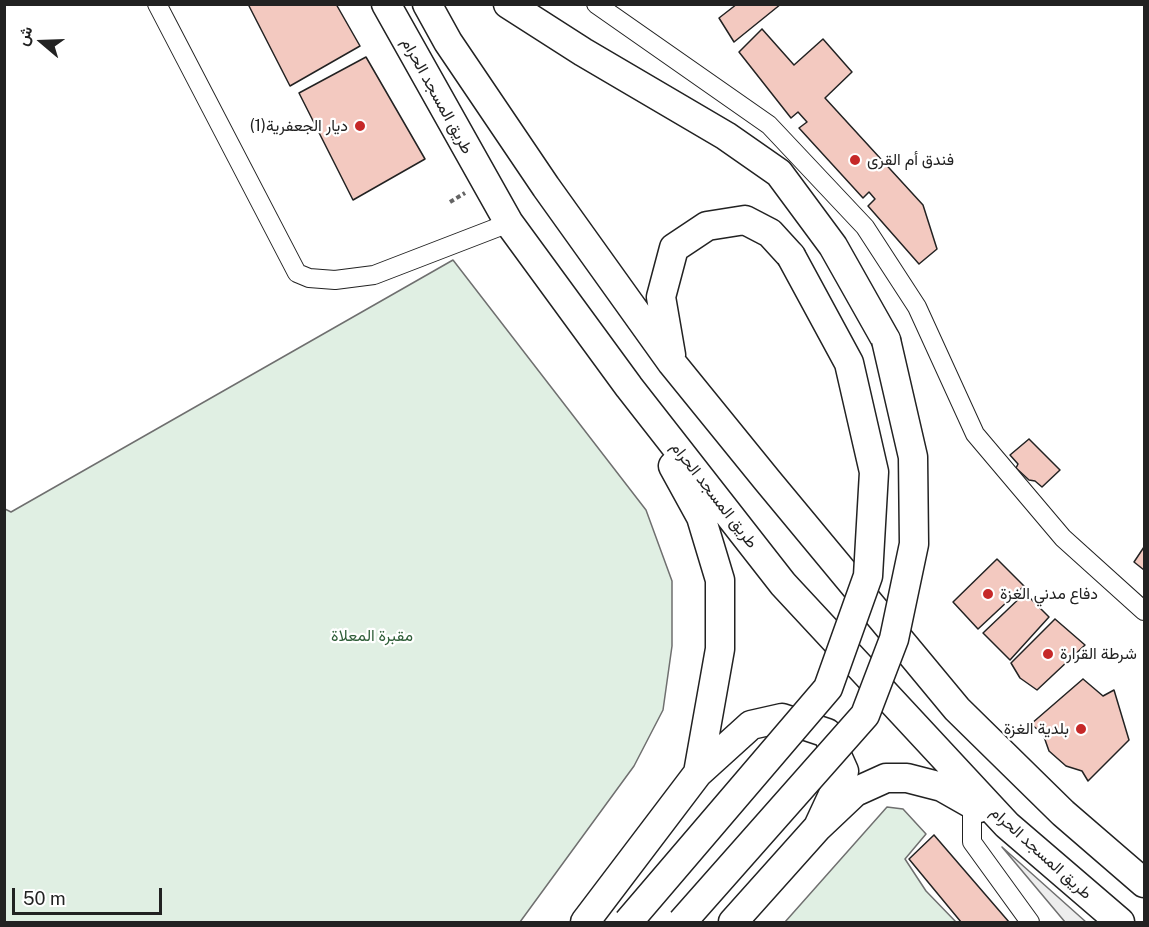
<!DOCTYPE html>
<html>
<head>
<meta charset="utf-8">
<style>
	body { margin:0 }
	#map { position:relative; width:1149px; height:927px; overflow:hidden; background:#fff; font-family:"Public Sans",Vazirmatn,sans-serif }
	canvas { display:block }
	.frame { position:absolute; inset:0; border:6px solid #222; pointer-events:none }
	.north { position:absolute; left:12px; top:12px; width:60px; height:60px; -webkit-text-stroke:4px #fff; paint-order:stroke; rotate:289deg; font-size:16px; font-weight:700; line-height:24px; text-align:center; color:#222 }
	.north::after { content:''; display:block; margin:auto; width:21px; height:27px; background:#222; clip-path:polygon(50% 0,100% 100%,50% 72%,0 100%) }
	.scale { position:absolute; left:12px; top:888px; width:150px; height:27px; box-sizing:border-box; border:3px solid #222; border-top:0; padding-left:8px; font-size:18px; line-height:21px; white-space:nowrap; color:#222; -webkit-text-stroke:4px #fff; paint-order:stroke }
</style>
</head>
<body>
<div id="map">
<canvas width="1149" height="927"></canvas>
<div class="frame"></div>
<div class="north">ش</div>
<div class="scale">50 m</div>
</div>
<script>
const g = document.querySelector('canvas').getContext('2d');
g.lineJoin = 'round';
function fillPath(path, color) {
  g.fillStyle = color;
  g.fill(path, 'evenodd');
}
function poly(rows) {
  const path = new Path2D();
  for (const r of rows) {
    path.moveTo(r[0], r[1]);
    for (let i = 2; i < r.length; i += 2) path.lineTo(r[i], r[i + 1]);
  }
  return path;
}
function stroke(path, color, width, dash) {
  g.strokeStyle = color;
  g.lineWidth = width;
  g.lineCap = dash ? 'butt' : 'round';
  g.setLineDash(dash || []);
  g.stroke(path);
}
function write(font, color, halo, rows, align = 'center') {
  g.font = font + ' "Public Sans",Vazirmatn,sans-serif';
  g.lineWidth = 4.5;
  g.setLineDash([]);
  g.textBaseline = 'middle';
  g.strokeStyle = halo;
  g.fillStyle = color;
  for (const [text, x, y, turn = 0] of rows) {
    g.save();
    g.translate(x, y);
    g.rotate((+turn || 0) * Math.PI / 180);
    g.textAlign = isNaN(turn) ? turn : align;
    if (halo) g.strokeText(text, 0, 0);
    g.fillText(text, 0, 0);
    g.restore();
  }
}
const green = poly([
	[453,260,646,510,672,581,672,646,663,710,634,766,520,922,5,922,5,509,11,512,453,260],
	[887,807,903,809,926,834,905,859,926,891,956,922,785,922,887,807]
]);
const parking = poly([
	[1002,847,1086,922,1065,922,1002,847]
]);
const building = poly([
	[248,4,336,4,360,46,290,86,248,4],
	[737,4,781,4,734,42,719,18,737,4],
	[762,29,794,65,823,39,852,72,825,98,923,205,937,249,919,264,868,206,875,199,869,192,863,198,799,128,807,122,798,112,791,118,739,52,762,29],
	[366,57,425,159,353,200,299,93,366,57],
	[1029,439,1060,470,1042,487,1035,481,1029,480,1016,468,1018,464,1010,455,1029,439],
	[1144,547,1144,570,1134,562,1144,547],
	[997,559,1024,586,978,629,953,602,997,559],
	[1025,593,1049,617,1010,660,983,633,1025,593],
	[1055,619,1085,645,1037,690,1020,678,1011,663,1055,619],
	[1083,679,1103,696,1114,690,1129,740,1088,781,1082,771,1066,766,1049,751,1043,734,1031,724,1083,679],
	[934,835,1009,922,961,922,909,859,934,835]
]);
const path = poly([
	[450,202,465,193]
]);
const street = poly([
	[157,4,297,273,309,278,335,280,374,275,509,223],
	[596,4,769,125,865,227,917,307,975,434,1063,538,1144,611],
	[972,804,972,842,1030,922]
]);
const primary = poly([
	[386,4,509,223,629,387,783,584,1007,825,1120,922],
	[427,4,448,42,546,187,672,363,767,480,957,709,1063,813,1144,883],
	[508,4,583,52,726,136,779,173,833,246,886,340],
	[671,355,661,297,674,248,707,226,745,220,770,233,791,256],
	[673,466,701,517,720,580,720,649,698,773],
	[585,922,698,773,751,725,782,718,827,733,844,771,818,827],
	[733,922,818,827,855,792,886,778,907,778,942,787,979,808]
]);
const primaryBridge = poly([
	[628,922,828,688,868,576,874,472,849,363,791,256],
	[682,922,865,715,894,639,914,544,913,457,886,340]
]);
const markers = [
	[360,126,6,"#c62828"],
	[855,160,6,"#c62828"],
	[988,594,6,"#c62828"],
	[1048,654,6,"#c62828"],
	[1081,729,6,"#c62828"]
];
const streetNames = [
	["طريق المسجد الحرام",437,96,61],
	["طريق المسجد الحرام",714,495,52],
	["طريق المسجد الحرام",1041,853,42]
];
const poiNames = [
	["ديار الجعفرية(1)",348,126,"right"],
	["فندق أم القرى",867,160],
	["دفاع مدني الغزة",1000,594],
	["شرطة القرارة",1060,654],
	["بلدية الغزة",1069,729,"right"]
];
const parkNames = [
	["مقبرة المعلاة",372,636]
];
fillPath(green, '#e0efe3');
stroke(green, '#6f6f6f', 1.5);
fillPath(parking, '#ededed');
stroke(parking, '#6f6f6f', 1.5);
fillPath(building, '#f3c9c0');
stroke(building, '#222', 1.5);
stroke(street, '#222', 20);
stroke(primary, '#222', 31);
stroke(path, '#646464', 4, [4.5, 3]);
stroke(street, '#fff', 18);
stroke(primary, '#fff', 28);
stroke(primaryBridge, '#222', 31, []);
stroke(primaryBridge, '#fff', 28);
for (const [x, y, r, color] of markers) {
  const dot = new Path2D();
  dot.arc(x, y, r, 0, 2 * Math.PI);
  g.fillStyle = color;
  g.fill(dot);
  stroke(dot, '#fff', 2);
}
write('16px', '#222', '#fff', streetNames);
write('16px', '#222', '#fff', poiNames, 'left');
write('16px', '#2f5e38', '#fff', parkNames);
</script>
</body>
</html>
